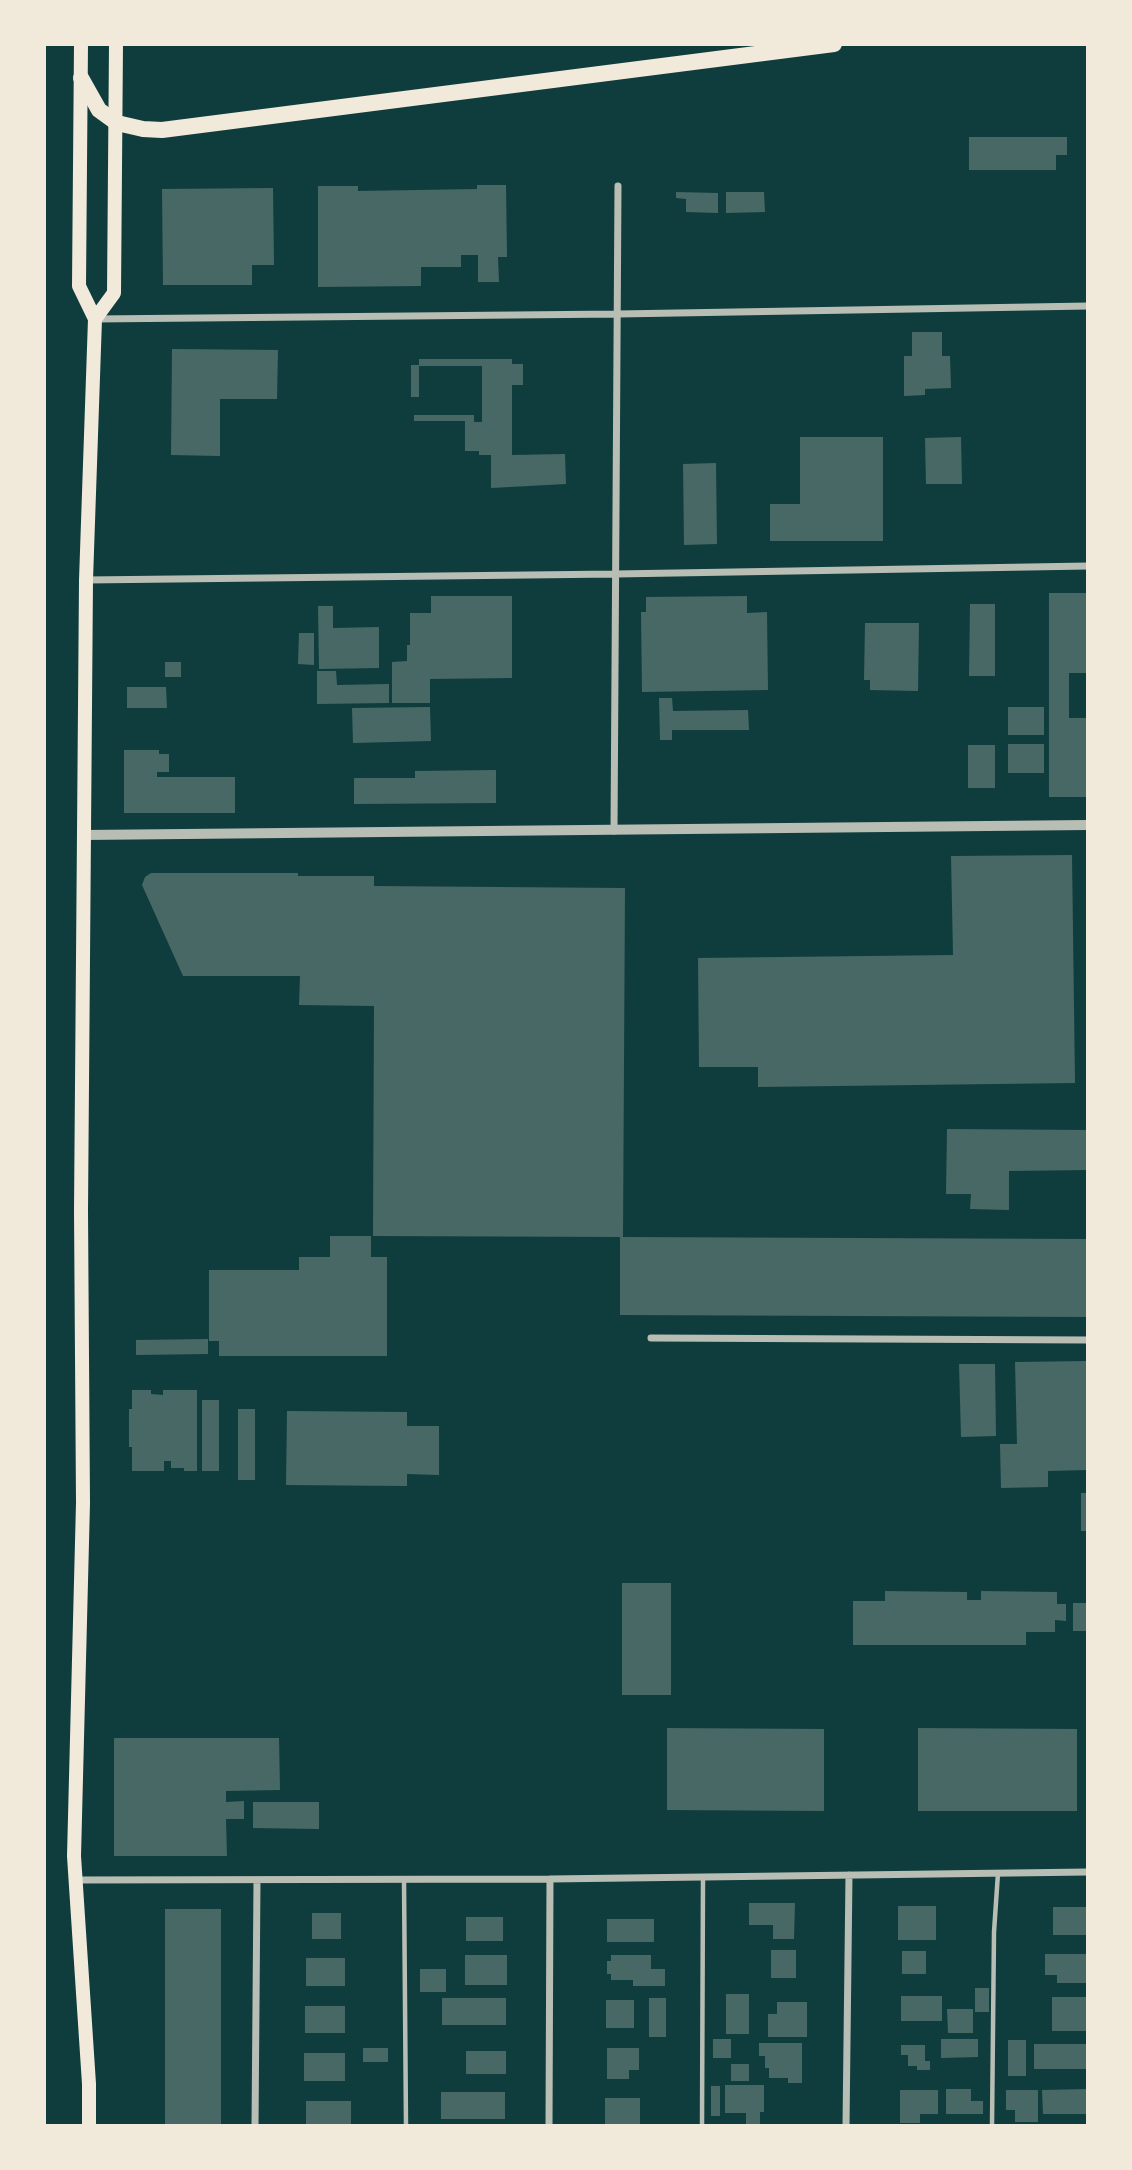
<!DOCTYPE html>
<html>
<head>
<meta charset="utf-8">
<style>
	body { margin:0 }
	#map { position:relative; width:1132px; height:2170px; overflow:hidden; background:#0f3d3e; font-family:"PT Sans Narrow",sans-serif }
	canvas { display:block }
	.frame { position:absolute; inset:0; border:46px solid #f1e9da; pointer-events:none }
</style>
</head>
<body>
<div id="map">
<canvas width="1132" height="2170"></canvas>
<div class="frame"></div>
</div>
<script>
const g = document.querySelector('canvas').getContext('2d');
g.lineJoin = 'round';
function fillPath(path, color) {
  g.fillStyle = color;
  g.fill(path, 'evenodd');
}
function poly(rows) {
  const path = new Path2D();
  for (const r of rows) {
    path.moveTo(r[0], r[1]);
    for (let i = 2; i < r.length; i += 2) path.lineTo(r[i], r[i + 1]);
  }
  return path;
}
function stroke(path, color, width, dash) {
  g.strokeStyle = color;
  g.lineWidth = width;
  g.lineCap = dash ? 'butt' : 'round';
  g.setLineDash(dash || []);
  g.stroke(path);
}
const building = poly([
	[969,137,1067,137,1067,155,1056,155,1056,170,969,170],
	[477,185,506,185,507,257,498,257,499,282,478,282,478,255,461,255,461,267,421,267,421,286,318,287,318,186,358,186,358,191,477,189],
	[273,188,274,265,252,265,252,285,163,285,162,189],
	[676,192,718,193,718,213,686,212,686,199,676,198],
	[726,192,764,192,765,212,726,213],
	[912,332,942,332,942,356,950,356,951,388,925,389,925,395,904,396,904,356,912,356],
	[172,349,278,350,277,399,220,399,220,456,171,455],
	[419,359,512,359,512,364,523,364,523,385,512,385,512,455,565,454,566,484,491,488,491,455,479,455,479,451,465,451,465,421,414,421,414,415,474,415,474,422,482,422,482,366,419,366,419,397,411,397,411,365,419,365],
	[800,437,883,437,883,541,770,541,770,504,800,504],
	[961,437,962,484,926,484,925,438],
	[716,463,717,544,684,545,683,464],
	[1049,593,1088,593,1088,673,1069,673,1069,718,1088,718,1088,797,1049,797],
	[431,596,512,596,512,678,430,679,430,703,392,703,392,662,407,661,407,645,410,645,410,613,431,613],
	[747,596,747,613,767,612,768,690,642,692,641,612,646,612,646,597],
	[970,604,995,604,995,676,969,676],
	[318,606,333,606,333,628,379,627,379,668,319,669],
	[865,623,919,623,918,691,870,690,870,680,864,680],
	[299,633,314,633,314,665,298,664],
	[165,662,181,662,181,677,165,677],
	[317,671,336,671,337,685,389,684,389,703,317,704],
	[127,687,166,687,167,708,127,708],
	[659,698,672,698,673,711,748,710,749,730,672,730,672,740,660,740],
	[430,707,431,741,353,743,352,708],
	[1008,707,1044,707,1044,735,1008,735],
	[1008,744,1044,744,1044,773,1008,773],
	[968,745,995,745,995,788,968,788],
	[124,750,159,750,159,754,169,754,169,772,157,772,157,777,235,777,235,813,124,813],
	[496,770,496,803,354,804,354,778,415,778,415,771],
	[1072,855,1075,1083,758,1087,758,1067,699,1067,698,958,953,955,951,856],
	[151,873,298,873,298,876,374,876,374,886,625,888,623,1237,1088,1239,1088,1317,620,1315,620,1237,373,1236,374,1006,299,1005,300,976,183,976,142,885,145,877],
	[947,1129,1088,1130,1088,1170,1009,1171,1009,1210,970,1209,971,1194,946,1194],
	[330,1236,371,1236,371,1257,387,1257,387,1356,219,1356,219,1341,209,1341,209,1270,299,1270,299,1257,330,1257],
	[208,1339,208,1354,136,1355,136,1340],
	[1088,1361,1088,1470,1048,1471,1048,1487,1001,1488,1000,1444,1017,1444,1015,1362],
	[959,1364,995,1364,996,1436,961,1437],
	[132,1390,151,1390,151,1394,163,1395,163,1390,197,1390,197,1471,184,1471,184,1468,171,1468,171,1461,164,1461,164,1471,132,1471,132,1447,129,1447,129,1409,132,1409],
	[202,1400,219,1400,219,1471,202,1471],
	[238,1409,255,1409,255,1480,238,1480],
	[287,1411,407,1412,407,1426,439,1426,439,1475,407,1474,407,1486,286,1485],
	[1081,1493,1088,1493,1088,1531,1081,1531],
	[622,1583,671,1583,671,1695,622,1695],
	[885,1591,967,1592,967,1600,981,1600,981,1591,1057,1592,1057,1604,1066,1604,1066,1621,1055,1620,1055,1632,1026,1632,1026,1645,853,1645,853,1601,885,1601],
	[1073,1603,1088,1603,1088,1631,1073,1631],
	[667,1728,824,1729,824,1811,667,1810],
	[918,1728,1077,1729,1077,1811,918,1811],
	[114,1738,279,1738,280,1790,226,1791,226,1802,244,1801,244,1819,226,1819,227,1856,114,1856],
	[253,1802,319,1802,319,1829,253,1828],
	[749,1903,795,1903,794,1939,773,1939,773,1925,749,1925],
	[898,1906,936,1906,936,1940,898,1940],
	[1053,1907,1088,1907,1088,1935,1053,1935],
	[165,1909,221,1909,221,2126,165,2126],
	[312,1913,341,1913,341,1939,312,1939],
	[466,1917,503,1917,503,1941,466,1941],
	[607,1919,654,1919,654,1942,607,1942],
	[771,1950,796,1950,796,1978,771,1978],
	[902,1951,926,1951,926,1974,902,1974],
	[1045,1954,1088,1954,1088,1983,1057,1983,1057,1975,1045,1975],
	[465,1955,507,1955,507,1985,465,1985],
	[611,1955,651,1955,651,1969,665,1969,665,1986,633,1986,633,1980,611,1980,611,1974,607,1974,607,1961,611,1961],
	[306,1958,345,1958,345,1986,306,1986],
	[420,1969,446,1969,446,1992,420,1992],
	[975,1988,989,1988,989,2012,975,2012],
	[726,1994,749,1994,749,2034,726,2034],
	[901,1996,942,1996,942,2021,901,2021],
	[1052,1997,1088,1997,1088,2031,1052,2031],
	[442,1998,506,1998,506,2025,442,2025],
	[649,1998,666,1998,666,2037,649,2037],
	[606,2000,634,2000,634,2028,606,2028],
	[777,2002,807,2002,807,2037,768,2037,768,2014,777,2014],
	[305,2006,345,2006,345,2033,305,2033],
	[947,2009,973,2009,973,2033,948,2033],
	[713,2039,731,2039,731,2058,713,2058],
	[941,2039,978,2039,978,2057,941,2058],
	[1008,2040,1026,2040,1026,2076,1008,2076],
	[759,2043,802,2043,802,2083,788,2083,788,2078,769,2078,769,2068,765,2068,765,2056,759,2056],
	[1034,2044,1088,2044,1088,2069,1034,2069],
	[901,2045,925,2045,925,2061,930,2061,930,2070,917,2070,917,2066,908,2066,908,2055,901,2055],
	[363,2048,388,2048,388,2062,363,2062],
	[607,2048,639,2048,639,2070,629,2070,629,2079,607,2079],
	[466,2051,506,2051,506,2074,466,2074],
	[304,2053,345,2053,345,2081,304,2081],
	[731,2064,749,2064,749,2081,731,2081],
	[725,2085,764,2085,764,2112,760,2112,760,2126,746,2126,746,2113,725,2113],
	[711,2086,720,2086,720,2116,711,2116],
	[946,2089,971,2089,971,2101,983,2101,983,2114,946,2114],
	[1088,2089,1088,2114,1043,2114,1042,2090],
	[900,2090,938,2090,938,2114,920,2114,920,2123,900,2123],
	[1006,2090,1038,2090,1038,2122,1015,2122,1015,2110,1006,2110],
	[441,2092,505,2092,505,2119,441,2119],
	[605,2098,640,2098,640,2126,605,2126],
	[306,2101,351,2101,351,2125,313,2126,313,2124,306,2124]
]);
const service = poly([
	[404,1880,406,2126],
	[702,2126,703,1877],
	[992,2126,994,1932,998,1873]
]);
const minor = poly([
	[95,319,618,314,1088,306],
	[86,580,616,574,1088,566],
	[614,831,618,186],
	[651,1338,1088,1340],
	[76,1880,550,1879,1088,1872],
	[255,2126,257,1881],
	[549,2126,550,1879],
	[846,2126,849,1875]
]);
const tertiary = poly([
	[84,835,1088,825]
]);
const primary = poly([
	[81,44,79,286,95,319,86,580,81,1210,83,1503,74,1856,89,2084,89,2126],
	[95,319,114,293,116,44]
]);
const motorway = poly([
	[81,78,99,110,117,123,143,129,162,130,834,44]
]);
fillPath(building, '#486865');
stroke(service, '#b8beb3', 4.5);
stroke(minor, '#b8beb3', 7);
stroke(tertiary, '#b8beb3', 10);
stroke(primary, '#f1e9da', 14);
stroke(motorway, '#f1e9da', 16);
</script>
</body>
</html>
